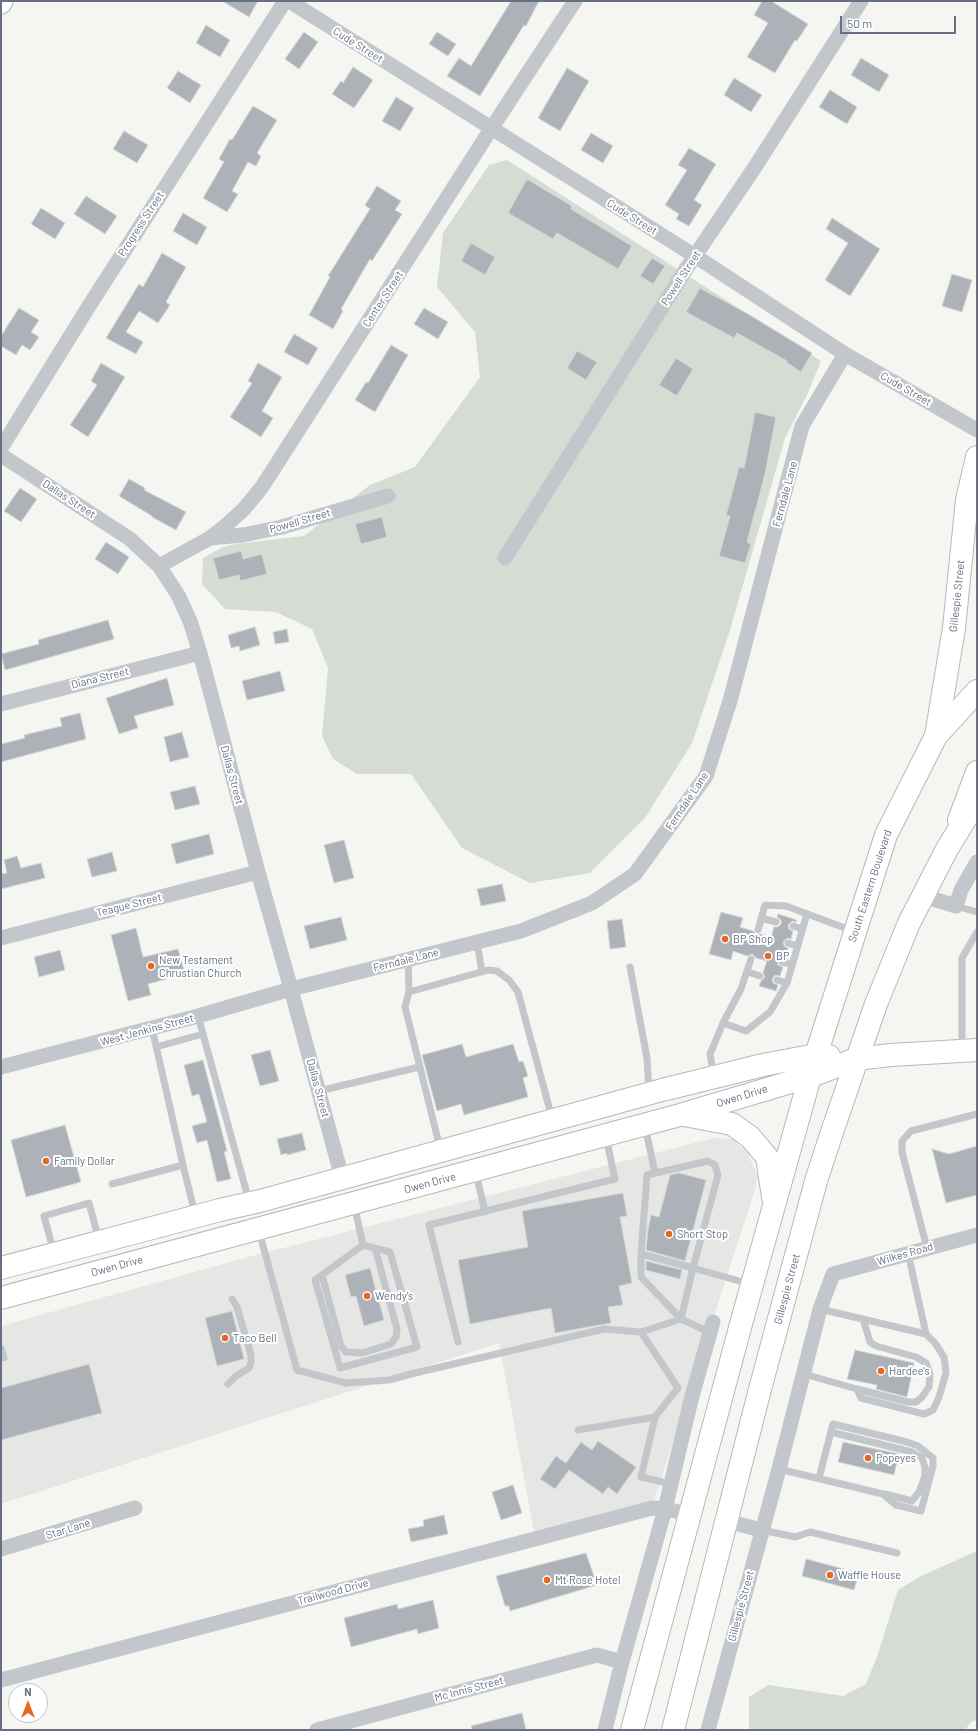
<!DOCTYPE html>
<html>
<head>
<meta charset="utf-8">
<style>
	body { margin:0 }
	#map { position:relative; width:978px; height:1731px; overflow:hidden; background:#f5f5f2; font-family:Barlow,sans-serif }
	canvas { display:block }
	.frame { position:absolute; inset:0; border:2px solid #647183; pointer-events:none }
	.north { position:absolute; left:8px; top:1683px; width:40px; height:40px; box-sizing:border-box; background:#fff; border:1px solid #c1c6cd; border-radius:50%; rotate:0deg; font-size:11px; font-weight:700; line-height:16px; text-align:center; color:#647183 }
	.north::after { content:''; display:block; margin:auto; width:14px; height:18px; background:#e46723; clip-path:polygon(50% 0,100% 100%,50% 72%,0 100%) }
	.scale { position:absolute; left:840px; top:16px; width:116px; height:18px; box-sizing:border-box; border:2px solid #647183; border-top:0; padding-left:5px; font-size:12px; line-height:14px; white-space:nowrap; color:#647183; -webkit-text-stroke:3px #fff; paint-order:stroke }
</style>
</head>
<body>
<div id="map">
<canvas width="978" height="1731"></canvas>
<div class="frame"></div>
<div class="north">N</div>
<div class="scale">50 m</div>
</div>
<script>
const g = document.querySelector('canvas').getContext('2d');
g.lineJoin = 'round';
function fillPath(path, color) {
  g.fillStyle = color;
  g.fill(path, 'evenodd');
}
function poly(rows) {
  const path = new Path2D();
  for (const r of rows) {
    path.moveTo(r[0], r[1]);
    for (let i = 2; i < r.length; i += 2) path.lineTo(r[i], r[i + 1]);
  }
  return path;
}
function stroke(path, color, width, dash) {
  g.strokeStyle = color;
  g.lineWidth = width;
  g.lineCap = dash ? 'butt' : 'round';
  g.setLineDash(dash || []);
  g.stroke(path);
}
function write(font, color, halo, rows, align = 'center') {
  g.font = font + ' Barlow,sans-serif';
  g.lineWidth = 4;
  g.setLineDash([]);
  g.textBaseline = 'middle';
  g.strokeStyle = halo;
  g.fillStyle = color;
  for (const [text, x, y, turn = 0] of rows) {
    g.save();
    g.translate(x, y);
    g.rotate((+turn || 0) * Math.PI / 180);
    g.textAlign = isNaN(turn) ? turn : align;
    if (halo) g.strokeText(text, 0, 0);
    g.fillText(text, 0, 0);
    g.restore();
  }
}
const built = poly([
	[714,1138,732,1139,747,1152,758,1177,752,1199,654,1500,534,1532,499,1343,1,1504,1,1326,252,1256]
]);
const green = poly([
	[507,160,821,361,807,395,785,438,730,630,692,743,645,818,590,873,530,883,462,848,411,774,357,774,333,759,322,736,328,668,312,629,276,612,225,609,202,584,203,558,223,547,236,544,304,536,370,485,415,467,480,377,475,332,437,287,443,233,489,165],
	[977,1551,977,1720,972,1721,965,1730,752,1730,749,1728,749,1697,768,1685,843,1696,866,1684,878,1654,898,1590,921,1576]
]);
const building = poly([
	[222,1,258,1,249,17,222,1],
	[511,1,539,1,526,26,524,25,480,96,447,76,459,58,471,66,511,1],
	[762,1,771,1,808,24,797,41,795,40,775,73,747,57,768,23,754,15,762,1],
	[206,25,230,40,220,57,196,43,206,25],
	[304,32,318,42,299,69,285,59,304,32],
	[437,32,456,44,448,56,429,44,437,32],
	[861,58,889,75,879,92,851,75,861,58],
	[353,67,373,80,354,108,332,94,341,81,343,83,353,67],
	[567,68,589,81,560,131,538,118,567,68],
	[178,71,201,85,190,103,167,88,178,71],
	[734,78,762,95,751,112,724,95,734,78],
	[830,90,857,107,847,124,819,107,830,90],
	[396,97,414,108,400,131,382,121,396,97],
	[253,106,277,120,257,153,261,156,256,166,248,162,232,191,238,194,227,212,203,198,224,162,219,159,230,139,232,140,253,106],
	[124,131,148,145,137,163,113,149,124,131],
	[591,133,613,146,603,163,581,150,591,133],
	[689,148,716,164,694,200,702,205,689,226,676,219,679,214,665,205,687,170,678,165,689,148],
	[527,179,572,206,571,209,632,246,618,269,557,233,553,239,508,213,527,179],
	[377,186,401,201,395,210,402,214,372,261,370,259,341,309,343,311,333,329,309,315,330,277,328,276,370,209,365,205,377,186],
	[86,196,117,216,105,234,74,214,86,196],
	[41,208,65,223,55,239,31,224,41,208],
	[183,213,207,227,197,245,173,231,183,213],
	[832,218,880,249,850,296,825,280,848,243,826,229,832,218],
	[471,243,495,257,485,275,461,261,471,243],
	[162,253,186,267,166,302,170,305,158,323,139,311,126,332,143,342,136,354,106,338,139,284,143,287,162,253],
	[652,258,665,266,653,284,640,276,652,258],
	[952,274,972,280,962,312,942,306,952,274],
	[700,288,748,314,812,353,801,372,786,362,787,361,737,333,734,338,686,312,700,288],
	[19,308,39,320,31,332,39,337,30,350,22,345,16,355,1,346,1,336,19,308],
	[424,308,448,322,438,339,414,324,424,308],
	[294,334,318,348,308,365,284,352,294,334],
	[391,345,408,355,375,412,355,400,366,382,368,383,391,345],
	[577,351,597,362,586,380,567,368,577,351],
	[676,358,693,369,677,396,659,385,676,358],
	[101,363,125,377,88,437,70,425,97,385,91,381,101,363],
	[258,363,282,377,262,411,273,418,261,437,230,417,252,383,248,381,258,363],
	[755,412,776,417,765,474,747,542,751,544,745,563,719,556,730,516,726,515,739,467,744,468,755,412],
	[129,479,145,488,144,490,186,512,176,530,152,517,152,516,119,496,129,479],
	[20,488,37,499,21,522,4,511,20,488],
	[382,517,387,537,361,544,355,524,382,517],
	[106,542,129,557,118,574,95,559,106,542],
	[241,551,243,559,262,554,267,574,240,581,239,575,219,580,213,558,241,551],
	[108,620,114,639,5,670,1,654,39,644,38,640,108,620],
	[255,627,260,645,240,651,239,646,231,648,228,635,255,627],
	[287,629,289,642,275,644,273,632,287,629],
	[280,671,285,691,247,700,242,681,280,671],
	[167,678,174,705,134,716,138,728,119,734,106,698,167,678],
	[80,713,86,739,1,762,1,744,25,738,24,735,62,726,60,718,80,713],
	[182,732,189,757,170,762,164,737,182,732],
	[195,786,200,804,175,810,170,792,195,786],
	[209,834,214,854,176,864,171,844,209,834],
	[344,840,354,878,334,883,324,845,344,840],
	[112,852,117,871,92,877,87,859,112,852],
	[17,856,21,868,41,863,45,878,1,889,1,874,7,873,4,860,17,856],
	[502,884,506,901,481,906,477,889,502,884],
	[721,912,743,918,740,927,753,931,756,935,761,934,771,937,774,927,778,927,781,924,781,920,777,917,778,914,797,920,796,922,792,921,788,925,789,929,793,931,791,939,787,938,783,942,784,946,788,948,786,958,780,957,777,961,778,965,783,967,780,976,775,975,772,979,773,983,778,985,776,991,759,986,761,981,765,977,763,972,767,961,756,958,752,954,747,956,733,951,731,960,709,954,721,912],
	[341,917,347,940,310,949,304,926,341,917],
	[622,919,626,947,610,949,607,921,622,919],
	[136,928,143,957,178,949,185,974,148,984,151,995,128,1001,111,935,136,928],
	[60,950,65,970,39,977,34,957,60,950],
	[462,1044,466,1057,513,1044,519,1062,523,1061,528,1076,523,1078,528,1097,464,1115,461,1104,437,1111,422,1055,462,1044],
	[270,1050,279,1081,260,1086,251,1055,270,1050],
	[203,1060,227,1151,224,1152,231,1179,217,1182,207,1140,197,1143,192,1126,207,1122,199,1094,192,1096,184,1065,203,1060],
	[65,1125,81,1182,26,1197,11,1140,65,1125],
	[302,1133,306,1150,287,1155,287,1153,281,1155,277,1139,302,1133],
	[977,1146,977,1195,946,1203,932,1149,949,1154,977,1146],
	[679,1173,706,1180,685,1261,646,1250,648,1230,651,1215,659,1217,670,1175,679,1173],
	[623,1193,627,1216,620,1217,632,1283,619,1286,623,1305,608,1307,611,1323,555,1333,551,1308,470,1324,458,1260,528,1247,522,1211,623,1193],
	[646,1261,682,1270,680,1279,646,1270,646,1261],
	[370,1268,384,1320,364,1326,356,1296,351,1297,345,1275,370,1268],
	[232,1311,244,1359,217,1366,205,1318,232,1311],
	[855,1350,914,1363,907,1397,876,1389,877,1385,847,1379,855,1350],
	[89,1364,102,1413,1,1440,1,1388,89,1364],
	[598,1441,636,1467,617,1494,608,1487,603,1494,569,1470,555,1489,540,1479,556,1456,566,1463,581,1442,592,1450,598,1441],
	[843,1442,899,1454,894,1475,838,1462,843,1442],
	[513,1485,522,1513,501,1520,492,1492,513,1485],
	[444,1515,448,1534,411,1542,408,1529,424,1526,423,1520,444,1515],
	[586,1553,597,1585,510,1611,509,1606,505,1606,496,1576,586,1553],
	[806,1559,859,1573,854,1590,802,1576,806,1559],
	[433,1600,439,1628,418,1634,417,1629,351,1647,344,1618,397,1604,398,1609,433,1600],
	[522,1713,526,1730,472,1730,471,1726,522,1713]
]);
const lane = poly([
	[956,906,977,912],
	[761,918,776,922],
	[793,926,802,929],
	[758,930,765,905,786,906,853,931],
	[477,942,482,972],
	[788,943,797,946],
	[408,959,409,992,405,1007,440,1148],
	[782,962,791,964],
	[630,967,647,1058,649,1091],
	[748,972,760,976],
	[777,980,787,983],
	[409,992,488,970,497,971,509,980,518,992,552,1118],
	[198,1016,249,1201],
	[723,1023,746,1031,770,1012,787,983,807,914],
	[156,1047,203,1034],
	[962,1049,962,958,977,932],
	[714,1075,710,1054,723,1023,741,989,751,959],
	[319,1091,419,1067],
	[645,1126,655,1173],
	[708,1161,715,1165,718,1175,693,1268,641,1254,647,1175,708,1161],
	[183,1165,195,1214],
	[476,1173,485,1212],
	[112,1184,183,1165,152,1028],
	[354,1204,363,1245],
	[259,1231,297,1370,346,1383,389,1380,415,1373,604,1329,641,1332,681,1319],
	[363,1245,390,1252,417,1347,340,1368,315,1280,363,1245],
	[927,1248,902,1152,902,1141,911,1131,977,1114],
	[54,1253,44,1216,89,1203,99,1240],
	[908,1253,926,1334],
	[641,1254,641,1277,681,1319,711,1333],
	[322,1275,341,1346,346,1352,362,1353,391,1344,396,1337,397,1329,375,1248],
	[681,1319,693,1268,750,1284],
	[641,1332,678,1388,655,1417],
	[458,1342,429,1225,615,1179,606,1137],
	[1,1348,4,1358],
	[804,1374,857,1389,861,1398,924,1414,933,1410,939,1397,946,1373,944,1357,935,1343,926,1334,820,1309],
	[228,1384,236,1376,249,1368,251,1362,251,1355,237,1307,232,1299],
	[857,1389,908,1402,916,1402,922,1397,929,1387,930,1374,926,1363,916,1357,876,1346,870,1342,863,1319],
	[578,1430,655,1417,641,1477,671,1484],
	[831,1432,912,1452,922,1458,925,1467,925,1476,919,1492,912,1501,885,1494],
	[779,1469,883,1494,896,1505,921,1511,933,1466,933,1458,918,1446,907,1442,833,1424,819,1478],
	[762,1530,795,1537,810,1532,897,1553]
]);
const street = poly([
	[289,1,695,256,845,354,977,430],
	[1,448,89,306,285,1],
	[1,455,130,539,159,566,178,595,190,621,200,653,258,872,291,989,342,1178],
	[210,538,243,535,282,527,388,496],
	[505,558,686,269,755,167,861,1],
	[159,566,210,538,223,528,244,509,262,487,491,129,575,1],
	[1,704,200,653],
	[923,896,956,906,961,890,977,862],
	[1,938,258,872],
	[1,1067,198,1016,291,989,521,931,592,903,635,874,706,776,730,701,802,426,845,354],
	[727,1521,761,1530],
	[1,1549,135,1508],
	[1,1680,652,1508,665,1509,690,1514],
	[317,1730,597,1655,622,1662],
	[605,1730,622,1662,665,1509,691,1400,713,1322],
	[708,1730,779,1469,820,1309,833,1274,977,1235]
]);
const secondary = poly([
	[1,3,2,1]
]);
const primary = poly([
	[936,736,954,628,967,500,977,457],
	[959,820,977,772],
	[856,1059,891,1055,977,1050]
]);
const highway = poly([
	[684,1115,732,1124,750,1137,767,1157,773,1197],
	[1,1268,220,1210,260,1201,662,1090,763,1065,816,1055,829,1056],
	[1,1298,680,1115,811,1076,856,1059],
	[632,1730,741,1324,816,1055,886,835,936,736,977,691],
	[673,1730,759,1393,816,1181,831,1135,876,1004,909,923,947,849,977,800]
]);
const markers = [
	[725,939,4,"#e46723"],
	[768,956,4,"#e46723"],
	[151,966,4,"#e46723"],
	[46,1161,4,"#e46723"],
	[669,1234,4,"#e46723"],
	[367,1296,4,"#e46723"],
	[225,1338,4,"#e46723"],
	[881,1371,4,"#e46723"],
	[868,1458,4,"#e46723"],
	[830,1575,4,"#e46723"],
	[547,1580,4,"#e46723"]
];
const streetNames = [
	["Cude Street",358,45,32],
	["Cude Street",632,217,32],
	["Progress Street",141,224,-57],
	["Powell Street",681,278,-57],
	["Center Street",383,299,-57],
	["Cude Street",906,389,30],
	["Ferndale Lane",785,494,-75],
	["Dallas Street",69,499,33],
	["Powell Street",300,521,-16],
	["Gillespie Street",957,596,-84],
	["Diana Street",100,678,-14],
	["Dallas Street",232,775,75],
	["Ferndale Lane",687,801,-56],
	["South Eastern Boulevard",870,886,-72],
	["Teague Street",129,905,-14],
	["Ferndale Lane",406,960,-14],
	["West Jenkins Street",147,1030,-15],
	["Dallas Street",318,1088,75],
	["Owen Drive",742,1096,-17],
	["Owen Drive",430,1183,-15],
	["Wilkes Road",905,1254,-16],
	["Owen Drive",117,1266,-15],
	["Gillespie Street",787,1289,-75],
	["Star Lane",68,1529,-17],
	["Trailwood Drive",333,1592,-15],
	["Gillespie Street",741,1606,-75],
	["Mc Innis Street",469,1689,-15]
];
const poiNames = [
	["BP Shop",733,939],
	["BP",776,956],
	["New Testament",159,960],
	["Chrustian Church",159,973],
	["Family Dollar",54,1161],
	["Short Stop",677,1234],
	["Wendy's",375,1296],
	["Taco Bell",233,1338],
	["Hardee's",889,1371],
	["Popeyes",876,1458],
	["Waffle House",838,1575],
	["Mt Rose Hotel",555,1580]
];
fillPath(built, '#e6e6e5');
fillPath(green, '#d5dcd3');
fillPath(building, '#acb2b8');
stroke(building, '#d6d7d4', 1);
stroke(secondary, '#b5b9be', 23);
stroke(primary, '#b6b9be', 24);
stroke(highway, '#b6b8bc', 24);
stroke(lane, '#c3c6ca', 7);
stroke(street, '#c3c6ca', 15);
stroke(secondary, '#fff', 21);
stroke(primary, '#fff', 22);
stroke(highway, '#fff', 22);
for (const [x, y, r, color] of markers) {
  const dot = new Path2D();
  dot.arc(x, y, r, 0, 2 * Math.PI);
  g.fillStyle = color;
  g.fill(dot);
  stroke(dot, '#fff', 1.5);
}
write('11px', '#647183', '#fff', streetNames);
write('11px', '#647183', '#fff', poiNames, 'left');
</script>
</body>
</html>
